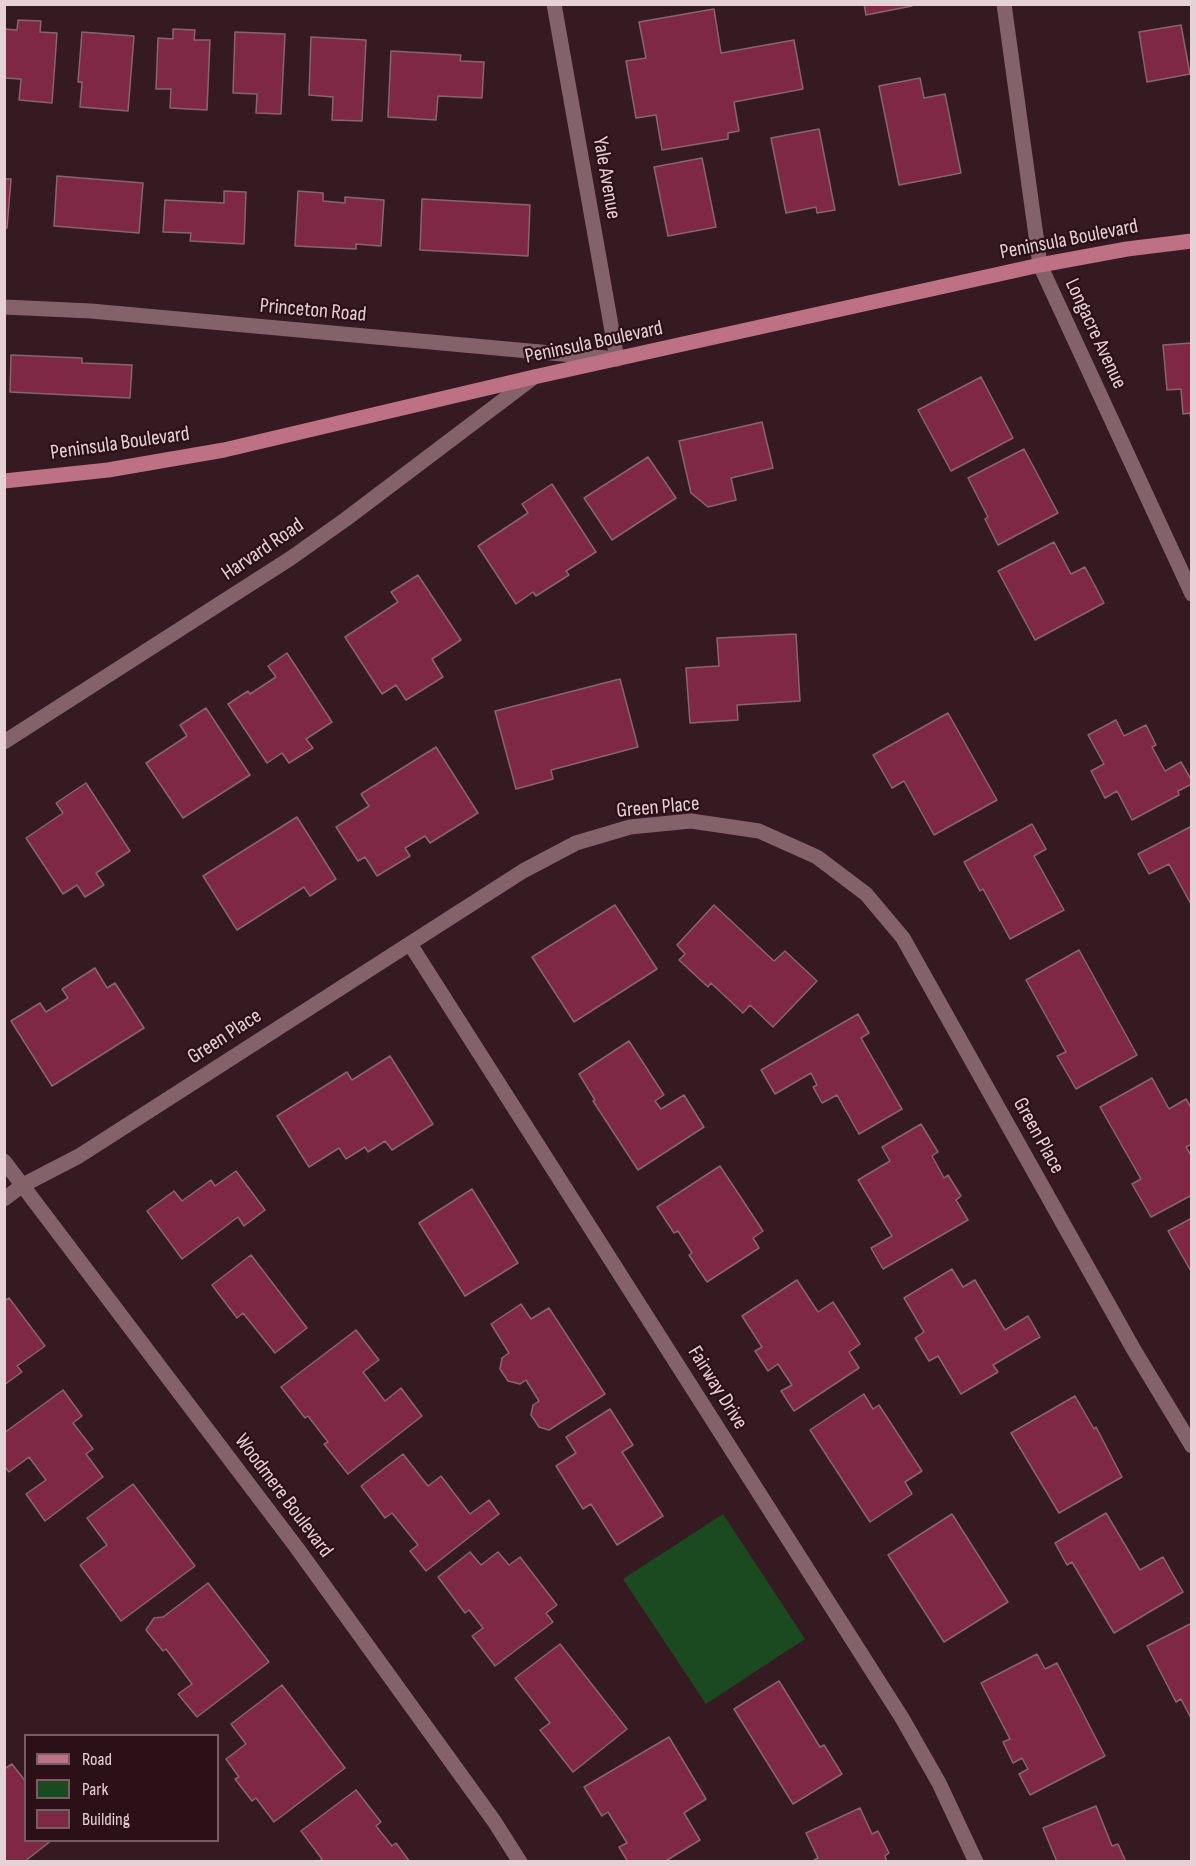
<!DOCTYPE html>
<html>
<head>
<meta charset="utf-8">
<style>
	body { margin:0 }
	#map { position:relative; width:1196px; height:1866px; overflow:hidden; background:#361a21; font-family:"Sofia Sans Condensed",sans-serif }
	canvas { display:block }
	.frame { position:absolute; inset:0; border:6px solid #e6d2d6; pointer-events:none }
	.legend { position:absolute; left:24px; top:1734px; width:195px; height:108px; box-sizing:border-box; background:#2c1018; border:2px solid #765e64; margin:0; padding:8px 10px; list-style:none; font-size:18px; color:#e6d2d6 }
	.legend li { display:flex; align-items:center; gap:12px; height:30px }
	.legend b { width:30px; border:2px solid #765e64 }
</style>
</head>
<body>
<div id="map">
<canvas width="1196" height="1866"></canvas>
<div class="frame"></div>
<ul class="legend">
<li><b style="height:8px;background:#be7085"></b>Road</li>
<li><b style="height:16px;background:#1c4a20"></b>Park</li>
<li><b style="height:16px;background:#7f2845"></b>Building</li>
</ul>
</div>
<script>
const g = document.querySelector('canvas').getContext('2d');
g.lineJoin = 'round';
function fillPath(path, color) {
  g.fillStyle = color;
  g.fill(path, 'evenodd');
}
function poly(rows) {
  const path = new Path2D();
  for (const r of rows) {
    path.moveTo(r[0], r[1]);
    for (let i = 2; i < r.length; i += 2) path.lineTo(r[i], r[i + 1]);
  }
  return path;
}
function stroke(path, color, width, dash) {
  g.strokeStyle = color;
  g.lineWidth = width;
  g.lineCap = dash ? 'butt' : 'round';
  g.setLineDash(dash || []);
  g.stroke(path);
}
function write(font, color, halo, rows, align = 'center') {
  g.font = font + ' "Sofia Sans Condensed",sans-serif';
  g.lineWidth = 4.5;
  g.setLineDash([]);
  g.textBaseline = 'middle';
  g.strokeStyle = halo;
  g.fillStyle = color;
  for (const [text, x, y, turn = 0] of rows) {
    g.save();
    g.translate(x, y);
    g.rotate((+turn || 0) * Math.PI / 180);
    g.textAlign = isNaN(turn) ? turn : align;
    if (halo) g.strokeText(text, 0, 0);
    g.fillText(text, 0, 0);
    g.restore();
  }
}
const green = poly([
	[723,1514,805,1639,706,1704,623,1579]
]);
const building = poly([
	[864,4,912,4,912,6,866,15,864,4],
	[714,9,721,53,794,40,803,89,734,102,739,131,728,133,728,139,662,150,656,115,636,118,626,61,646,58,639,22,714,9],
	[18,20,41,21,40,32,57,33,52,103,19,100,21,79,4,78,4,29,17,30,18,20],
	[1181,25,1190,74,1147,82,1139,32,1181,25],
	[173,29,195,30,194,40,210,40,207,110,170,108,171,89,156,89,158,38,173,39,173,29],
	[82,32,134,36,128,111,80,107,82,82,78,82,82,32],
	[235,32,285,34,281,114,256,113,257,94,233,93,235,32],
	[311,37,366,40,362,121,332,120,333,97,309,95,311,37],
	[391,51,461,55,460,61,484,62,482,98,438,96,436,120,388,117,391,51],
	[920,78,924,98,945,94,961,173,899,185,879,86,920,78],
	[819,129,835,210,817,213,816,207,786,213,771,138,819,129],
	[702,158,716,227,668,236,654,167,702,158],
	[57,176,143,183,139,233,54,226,57,176],
	[4,179,11,179,7,228,4,228,4,179],
	[224,191,246,192,244,244,190,241,191,233,163,232,165,200,224,203,224,191],
	[298,191,323,193,323,201,345,203,345,197,384,200,381,246,356,244,356,249,295,246,298,191],
	[422,199,530,205,528,256,420,250,422,199],
	[1192,343,1192,428,1190,413,1183,414,1181,389,1167,390,1163,345,1192,343],
	[11,355,82,358,82,363,132,365,130,398,10,392,11,355],
	[981,377,1013,438,951,471,918,410,981,377],
	[762,422,773,468,731,478,736,500,708,507,691,493,679,441,762,422],
	[1024,449,1058,513,998,545,985,519,988,517,968,478,1024,449],
	[648,457,676,498,612,540,584,498,648,457],
	[552,484,596,552,566,571,569,575,536,596,533,592,516,604,478,546,528,513,522,504,552,484],
	[1054,542,1071,574,1085,567,1104,603,1035,640,998,571,1054,542],
	[418,575,461,640,432,659,443,677,406,700,396,685,382,694,345,637,398,602,391,592,418,575],
	[796,634,800,701,737,705,738,720,690,723,686,668,719,666,717,638,796,634],
	[287,653,332,722,306,739,313,748,289,763,282,753,267,763,228,704,248,691,250,694,276,677,268,666,287,653],
	[620,679,638,747,551,770,553,779,516,789,495,711,620,679],
	[206,708,250,775,183,818,146,763,187,736,180,725,206,708],
	[948,713,997,800,934,835,904,781,892,788,873,755,948,713],
	[1116,720,1124,736,1146,725,1156,745,1152,747,1165,771,1181,762,1192,781,1192,784,1178,791,1179,795,1132,820,1117,791,1105,798,1091,771,1104,764,1088,735,1116,720],
	[436,747,478,813,430,843,425,836,405,848,410,856,377,876,365,857,358,861,336,827,369,806,361,794,436,747],
	[86,783,130,851,96,873,104,885,85,897,77,885,63,894,26,838,63,813,56,803,86,783],
	[297,817,336,879,310,896,304,887,237,930,203,876,297,817],
	[1032,824,1046,849,1034,856,1064,910,1010,939,983,889,980,891,964,862,1032,824],
	[1192,826,1192,906,1169,864,1149,874,1138,854,1192,826],
	[615,905,657,969,574,1022,532,957,615,905],
	[714,905,774,961,785,951,817,981,773,1027,750,1005,743,1013,711,983,708,987,679,960,685,954,677,945,714,905],
	[1079,950,1137,1055,1076,1089,1057,1056,1066,1052,1026,980,1079,950],
	[95,968,107,988,115,983,144,1028,52,1086,11,1021,40,1003,46,1012,68,998,62,989,95,968],
	[858,1014,869,1033,861,1038,902,1109,859,1134,837,1095,822,1103,813,1087,817,1085,811,1073,775,1094,761,1070,858,1014],
	[629,1041,664,1095,655,1101,661,1109,684,1095,704,1127,638,1170,593,1101,595,1100,579,1074,629,1041],
	[390,1056,433,1124,392,1150,385,1141,368,1152,365,1147,346,1159,339,1148,309,1167,277,1116,347,1072,352,1080,390,1056],
	[1152,1078,1169,1109,1186,1099,1192,1109,1192,1144,1186,1147,1192,1157,1192,1195,1151,1217,1132,1184,1141,1179,1100,1107,1152,1078],
	[921,1124,938,1152,932,1156,944,1178,948,1175,961,1196,956,1200,968,1220,883,1269,871,1248,892,1236,858,1180,890,1161,882,1147,921,1124],
	[720,1166,763,1231,753,1238,759,1248,707,1282,689,1255,692,1253,678,1231,674,1233,657,1207,720,1166],
	[236,1171,265,1210,244,1226,238,1217,182,1259,147,1211,174,1191,182,1201,211,1180,215,1186,236,1171],
	[472,1189,518,1263,465,1296,419,1223,472,1189],
	[1192,1218,1192,1273,1168,1231,1192,1218],
	[251,1255,307,1328,275,1353,243,1313,237,1318,212,1285,251,1255],
	[952,1269,963,1287,975,1280,1005,1330,1028,1316,1040,1337,993,1365,998,1372,961,1394,938,1356,929,1361,915,1338,924,1332,904,1298,952,1269],
	[797,1280,818,1312,833,1302,860,1344,849,1352,859,1368,794,1411,781,1391,792,1385,778,1364,768,1371,755,1351,762,1347,742,1316,797,1280],
	[9,1298,45,1346,17,1366,22,1372,4,1385,4,1301,9,1298],
	[521,1304,531,1319,549,1308,605,1394,549,1430,539,1427,531,1415,533,1405,539,1401,526,1380,520,1384,508,1381,500,1369,502,1358,509,1353,491,1324,521,1304],
	[356,1330,379,1360,363,1372,385,1401,401,1388,422,1416,348,1474,324,1444,328,1442,308,1416,305,1418,281,1387,356,1330],
	[63,1390,82,1416,73,1423,93,1449,86,1454,103,1477,45,1521,26,1494,46,1480,29,1457,9,1472,4,1466,4,1433,63,1390],
	[864,1394,873,1409,879,1405,922,1471,905,1482,912,1494,870,1522,810,1430,864,1394],
	[1075,1396,1094,1429,1096,1427,1122,1477,1059,1513,1011,1433,1075,1396],
	[610,1409,633,1445,622,1452,663,1516,617,1545,591,1504,583,1509,556,1466,576,1453,566,1437,610,1409],
	[403,1454,428,1486,441,1476,470,1514,489,1500,499,1514,426,1571,410,1551,418,1545,392,1513,385,1518,361,1486,403,1454],
	[133,1484,195,1566,121,1621,80,1565,107,1545,87,1518,133,1484],
	[1106,1513,1140,1570,1163,1557,1183,1592,1114,1633,1072,1562,1067,1565,1055,1543,1106,1513],
	[952,1514,1008,1602,944,1642,888,1555,952,1514],
	[470,1552,481,1565,498,1552,509,1565,520,1557,557,1605,546,1613,553,1622,495,1666,472,1636,483,1628,469,1610,465,1613,438,1577,470,1552],
	[208,1583,269,1662,197,1717,178,1694,192,1684,166,1649,163,1651,146,1630,154,1618,163,1617,208,1583],
	[1192,1623,1192,1720,1181,1699,1176,1702,1147,1646,1192,1623],
	[560,1644,627,1729,573,1772,540,1730,550,1723,515,1678,560,1644],
	[1037,1654,1045,1669,1057,1663,1105,1756,1030,1795,1019,1774,1028,1769,1022,1758,1013,1763,1003,1742,1010,1739,981,1683,1037,1654],
	[779,1681,820,1747,824,1745,842,1774,793,1804,734,1709,779,1681],
	[282,1685,345,1768,274,1822,256,1798,252,1801,235,1779,239,1777,226,1759,246,1744,231,1724,282,1685],
	[669,1737,706,1799,684,1813,700,1840,664,1862,628,1862,619,1847,627,1843,608,1812,602,1816,584,1787,669,1737],
	[12,1764,26,1782,26,1840,52,1840,24,1862,4,1862,4,1769,12,1764],
	[356,1790,381,1822,376,1826,392,1846,396,1843,410,1862,318,1862,322,1859,301,1831,356,1790],
	[1096,1806,1112,1846,1118,1844,1126,1862,1057,1862,1043,1828,1096,1806],
	[860,1808,872,1834,878,1831,889,1853,885,1856,887,1862,811,1862,818,1858,806,1833,860,1808]
]);
const minor = poly([
	[1004,4,1040,265,1192,594],
	[4,307,91,311,617,359,554,4],
	[4,742,291,558,346,519,534,377],
	[410,944,902,1718,939,1783,976,1862],
	[4,1161,297,1548,494,1821,520,1862],
	[4,1199,23,1185,79,1156,523,871,576,843,630,827,691,821,759,831,817,857,866,894,903,938,1134,1350,1192,1446]
]);
const primary = poly([
	[4,481,108,470,224,450,534,377,1040,265,1127,249,1192,241]
]);
const streetNames = [
	["Yale Avenue",606,178,80],
	["Peninsula Boulevard",1069,240,-11],
	["Princeton Road",313,311,5],
	["Longacre Avenue",1095,334,65],
	["Peninsula Boulevard",594,343,-12],
	["Peninsula Boulevard",120,444,-8],
	["Harvard Road",263,550,-34],
	["Green Place",658,808,-5],
	["Green Place",225,1037,-33],
	["Green Place",1038,1136,61],
	["Fairway Drive",717,1388,58],
	["Woodmere Boulevard",283,1496,53]
];
fillPath(green, '#1c4a20');
fillPath(building, '#7f2845');
stroke(building, '#88656d', 1.5);
stroke(minor, '#84626a', 15);
stroke(primary, '#be7085', 15);
write('21px', '#e6d2d6', '#2c1018', streetNames);
</script>
</body>
</html>
